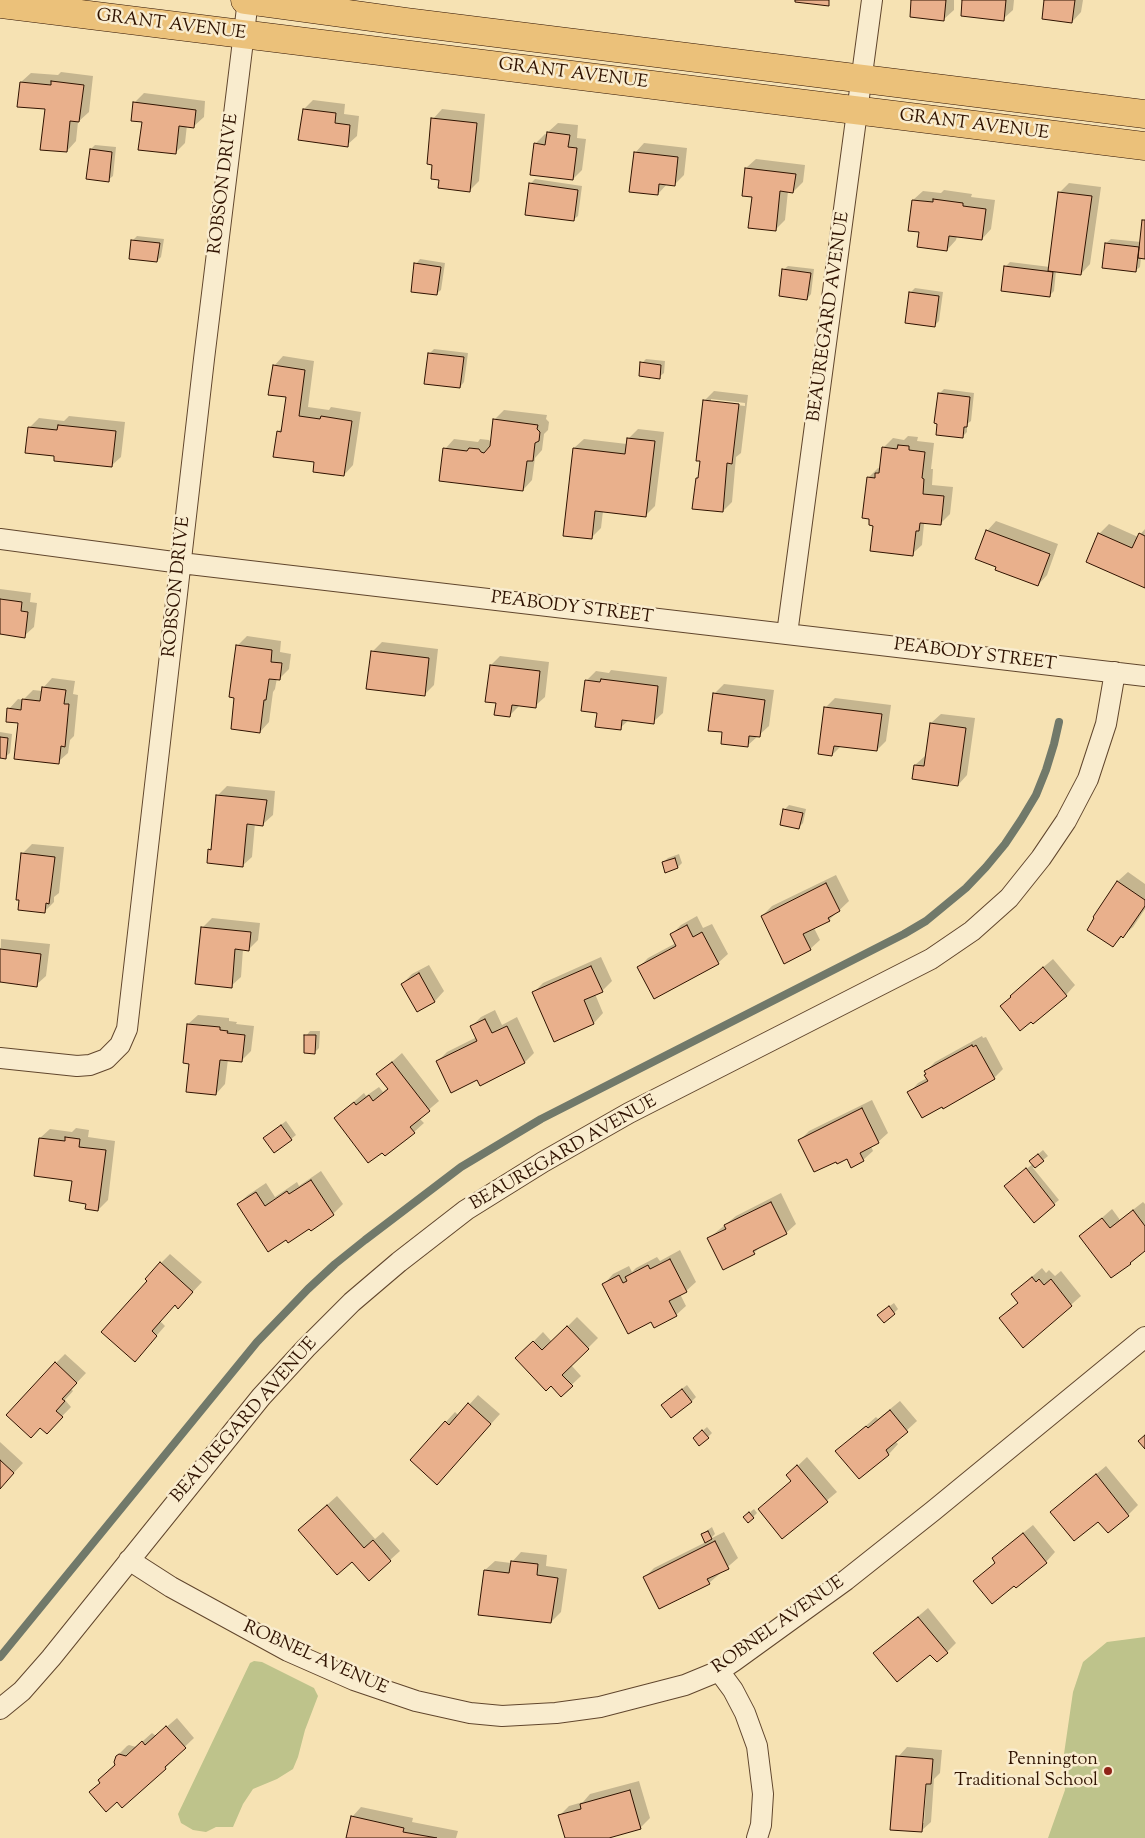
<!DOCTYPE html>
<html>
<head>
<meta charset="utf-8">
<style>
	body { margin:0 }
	canvas { display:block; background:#f6e2b3 }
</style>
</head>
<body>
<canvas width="1145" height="1838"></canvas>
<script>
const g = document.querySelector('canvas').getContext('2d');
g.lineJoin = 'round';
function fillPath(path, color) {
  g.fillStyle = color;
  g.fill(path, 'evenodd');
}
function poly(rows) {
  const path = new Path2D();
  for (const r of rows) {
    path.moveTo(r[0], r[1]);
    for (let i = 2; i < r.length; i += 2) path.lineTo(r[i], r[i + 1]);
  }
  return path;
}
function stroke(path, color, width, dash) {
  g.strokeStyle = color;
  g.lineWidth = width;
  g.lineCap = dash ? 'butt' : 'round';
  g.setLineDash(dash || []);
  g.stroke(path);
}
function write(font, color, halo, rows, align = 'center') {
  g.font = font + ' "Sorts Mill Goudy",serif';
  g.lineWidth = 5;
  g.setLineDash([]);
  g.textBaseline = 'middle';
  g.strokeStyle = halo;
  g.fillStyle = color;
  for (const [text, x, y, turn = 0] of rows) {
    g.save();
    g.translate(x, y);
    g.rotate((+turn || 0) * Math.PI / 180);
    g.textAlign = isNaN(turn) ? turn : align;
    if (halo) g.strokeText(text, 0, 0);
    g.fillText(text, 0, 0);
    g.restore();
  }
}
const green = poly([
	[1145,1637,1145,1838,1048,1838,1065,1790,1063,1761,1065,1747,1073,1692,1083,1662,1107,1642],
	[254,1661,262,1662,314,1688,318,1696,305,1730,298,1757,293,1769,277,1779,253,1789,243,1804,233,1827,216,1827,206,1832,193,1830,181,1823,178,1814,250,1663]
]);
const shadow = poly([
	[912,0,954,0,954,10,944,19],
	[964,0,1014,0,1013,10,1003,19],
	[1045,0,1083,0,1081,12,1072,22],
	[61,72,93,76,89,112,78,122,76,141,67,151,46,108,21,82,31,73,58,75],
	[144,93,205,101,204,117,194,126,187,125,185,143,175,153,143,121,134,103],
	[313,100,345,104,344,114,359,116,357,136,347,145,304,109],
	[442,109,485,114,479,181,469,191,440,179,433,119],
	[558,123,578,125,577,138,586,139,582,170,573,179,535,144,545,134,548,135,548,132],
	[644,143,687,148,684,175,674,185,667,184,658,194,635,153],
	[95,145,116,147,113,176,108,180,91,149],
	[756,159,805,165,803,182,793,192,788,191,785,220,775,230,753,196,746,168],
	[535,179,582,186,578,216,573,220,530,184],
	[1069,183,1101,187,1090,264,1081,274,1056,271,1054,291,1049,296,1005,267,1010,262,1050,267,1059,193],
	[944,190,972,194,971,197,995,200,991,229,982,239,957,236,956,240,947,250,920,231,913,200,923,191,941,193],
	[1145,219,1145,258,1141,257,1140,267,1135,271,1104,267,1106,243,1111,239,1141,242],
	[137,236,164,239,161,257,157,261,132,241],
	[420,259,445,263,441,290,436,294,416,264],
	[788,266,814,269,811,294,807,299,783,270],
	[915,288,943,292,939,321,934,326,906,322,911,292],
	[434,349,468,353,464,382,460,387,429,354],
	[283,356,314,361,308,407,329,410,331,407,361,412,353,465,344,475,278,432,283,427,287,396,274,366],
	[646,359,665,361,664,373,659,377,642,363],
	[944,389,974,393,971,421,967,424,967,432,962,437,939,394],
	[714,391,748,395,741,453,736,457,732,502,723,511,697,478,700,476,702,460,697,459,705,400],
	[711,399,745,403,745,406,711,402],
	[504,410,547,415,546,419,549,422,548,430,544,434,542,450,535,458,532,480,523,490,445,449,454,439,478,442,480,439,489,440,492,444,494,420],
	[69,416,125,422,121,457,111,466,55,455,29,428,39,418,64,421],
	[638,429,664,432,655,506,645,516,603,511,601,528,591,538,574,448,584,439,627,444,628,439],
	[908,436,918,437,917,441,934,443,931,469,933,469,932,485,953,487,950,514,940,524,926,522,924,524,922,545,912,554,874,525,868,478,878,468,881,469,883,448,893,438,904,440],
	[996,521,1058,544,1047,575,1038,585,987,531],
	[1109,524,1138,537,1145,529,1145,587,1099,534],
	[0,589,31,593,30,602,37,603,34,627,24,636,0,633],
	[247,636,281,641,280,652,291,654,289,669,279,679,277,678,275,689,273,692,269,722,260,732,237,646],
	[382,642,438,649,434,685,424,695,372,652],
	[500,656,549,662,545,697,535,706,519,706,510,715,497,702,491,665],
	[611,670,667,677,663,713,653,722,629,720,620,728,598,712,586,681,596,671,609,673],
	[52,678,75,681,73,694,78,695,74,736,70,740,68,753,58,762,19,722,9,709,18,699,23,700,33,690,42,691,43,688],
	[724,684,774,690,769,726,747,746,723,731,714,694],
	[835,698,891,705,886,741,877,750,841,746,832,755,825,708],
	[941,714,975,718,967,775,958,785,915,765,925,756,927,756,931,723],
	[0,732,12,734,10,753,5,757,0,757],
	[227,786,275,791,273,815,263,824,255,823,252,857,242,866,209,850,212,847,218,795],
	[789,805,806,809,803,823,799,827,784,810],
	[32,844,64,847,59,893,54,897,54,902,44,912,23,853],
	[679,854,682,863,678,867,663,862,668,858],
	[1128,872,1145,884,1145,909,1133,927,1112,946,1094,917,1118,881],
	[836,875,849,901,829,920,814,928,820,940,810,949,762,916,772,906],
	[697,916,703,928,712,924,728,954,718,963,638,968,648,958,676,943,672,934,681,925],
	[212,918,260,923,258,940,248,950,243,949,241,977,231,986,202,928],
	[1,939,50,944,46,976,36,985,0,981],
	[601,957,612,981,602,991,595,994,603,1013,594,1023,554,1041,533,993,543,983],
	[1053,959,1075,985,1066,995,1012,997,1021,986],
	[429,965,444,991,435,1001,418,1010,402,984,412,974],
	[495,1010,502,1025,517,1017,534,1053,525,1062,480,1084,477,1078,438,1061,447,1052,477,1037,472,1026,481,1017],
	[198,1015,229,1018,229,1021,237,1022,236,1024,254,1026,251,1051,241,1061,228,1059,225,1084,216,1094,191,1063,184,1062,188,1024],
	[310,1031,320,1031,319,1048,315,1052,306,1036],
	[982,1036,983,1038,986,1037,1003,1069,994,1078,909,1093,918,1083,927,1078,926,1071,935,1062],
	[402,1053,439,1101,419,1118,424,1123,414,1132,335,1118,364,1093,366,1096,379,1087,383,1092,388,1088,378,1074],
	[872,1100,888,1133,878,1142,871,1146,873,1151,863,1160,848,1158,800,1140,809,1131],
	[286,1121,296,1135,275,1152,269,1134],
	[76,1128,89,1130,88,1137,115,1141,108,1200,98,1210,87,1202,73,1180,40,1138,50,1129,72,1132],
	[1043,1150,1048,1156,1033,1168,1059,1200,1054,1204,1010,1181,1033,1164,1030,1161],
	[321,1171,343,1204,333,1214,238,1204,248,1195,266,1183,275,1197,297,1182,299,1186],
	[781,1193,796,1224,786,1233,762,1245,754,1253,709,1238,736,1216],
	[1143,1202,1145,1204,1145,1249,1130,1263,1112,1276,1080,1237,1112,1209,1120,1220],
	[680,1250,696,1282,686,1291,680,1294,686,1306,676,1315,604,1284,613,1274,629,1266,632,1272,636,1268,657,1257,660,1261],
	[170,1254,202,1282,188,1297,175,1304,160,1321,165,1326,144,1350,148,1280,161,1263],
	[1042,1268,1046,1273,1049,1270,1055,1276,1061,1271,1081,1296,1023,1347,1001,1319,1019,1302,1012,1294],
	[894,1303,898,1309,894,1313,883,1311],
	[577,1317,598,1338,571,1365,581,1376,561,1395,551,1384,517,1358,543,1332,552,1342],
	[65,1354,86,1373,71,1389,73,1391,65,1400,71,1407,47,1432,56,1363],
	[687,1385,696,1397,691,1402,667,1400],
	[478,1395,500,1414,446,1474,411,1460,455,1412,459,1416],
	[900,1401,917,1421,895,1441,898,1444,889,1454,859,1478,837,1451,876,1417,878,1419],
	[707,1427,712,1433,708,1437,699,1434],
	[0,1442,23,1463,0,1488],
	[807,1457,837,1492,783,1537,760,1509,792,1480,788,1475],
	[1106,1466,1138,1505,1128,1515,1108,1532,1098,1520,1051,1512],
	[337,1496,375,1539,383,1532,400,1551,390,1560,352,1560,309,1521],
	[754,1509,757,1513,753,1517,749,1513],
	[1033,1525,1055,1552,1046,1562,1014,1584,974,1581,996,1562,993,1558,1003,1549],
	[712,1527,715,1534,710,1539,724,1532,738,1558,709,1583,645,1577,654,1568,706,1542,702,1534],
	[521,1552,547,1555,546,1566,567,1569,561,1612,551,1622,485,1570,495,1561,511,1563],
	[928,1608,956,1643,947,1652,875,1653],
	[177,1718,194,1738,174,1757,175,1759,165,1768,101,1782,116,1765,117,1756,127,1746,129,1745,136,1747,152,1733,156,1736],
	[907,1747,942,1750,940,1773,934,1779,931,1822,921,1831,898,1757],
	[925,1777,927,1777,924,1823,921,1823],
	[639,1781,650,1818,640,1828,604,1838,566,1838,560,1815,569,1806,583,1802,590,1794],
	[361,1807,413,1818,412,1822,458,1831,456,1838,347,1838,352,1817]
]);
const stream = poly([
	[0,1657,257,1342,308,1289,335,1264,365,1240,461,1167,541,1119,904,934,926,921,966,888,986,867,1005,844,1021,820,1036,795,1046,770,1054,744,1059,722]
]);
const building = poly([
	[795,0,829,0,829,6,795,2,795,0],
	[911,0,946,0,944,21,910,17,911,0],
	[962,0,1006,0,1004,21,961,16,962,0],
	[1044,0,1075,0,1072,23,1042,19,1044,0],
	[51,81,84,85,79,122,70,121,67,152,40,150,45,109,17,107,20,82,51,85,51,81],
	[133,102,196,110,194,128,179,126,176,154,138,150,142,122,131,121,133,102],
	[303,109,336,113,335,123,350,125,348,147,298,140,303,109],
	[431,118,477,123,470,192,438,188,439,180,431,179,432,165,427,164,431,118],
	[547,132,570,135,568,147,577,148,573,180,530,175,534,143,545,145,547,132],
	[90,149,112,152,109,182,86,179,90,149],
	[634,152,678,157,675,186,659,184,658,195,629,192,634,152],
	[745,168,796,174,793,193,780,191,776,231,748,228,752,197,742,196,745,168],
	[529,183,578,190,574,221,525,215,529,183],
	[1058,192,1092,196,1081,275,1048,271,1058,192],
	[933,199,963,203,963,206,986,209,982,240,949,236,947,251,917,247,919,232,908,231,912,200,933,202,933,199],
	[1142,220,1145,220,1145,259,1138,258,1142,220],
	[131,240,160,243,157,262,129,259,131,240],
	[1105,243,1139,247,1136,272,1102,268,1105,243],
	[414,263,441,267,437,295,411,292,414,263],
	[1004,266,1053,272,1050,297,1001,291,1004,266],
	[782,269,811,273,807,300,779,296,782,269],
	[909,292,939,296,935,327,905,323,909,292],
	[428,353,464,357,460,388,424,384,428,353],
	[640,362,661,365,660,379,639,376,640,362],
	[273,365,305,370,299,416,320,419,321,416,352,421,344,476,313,472,314,462,273,457,277,431,281,432,286,397,268,395,273,365],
	[938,393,970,397,967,427,964,427,963,438,936,435,937,424,934,423,938,393],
	[703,400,739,404,732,464,727,463,723,512,692,509,696,478,698,478,700,461,696,461,703,400],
	[493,419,538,425,537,429,540,432,539,441,535,443,533,461,527,461,523,491,439,481,443,448,467,451,469,448,479,449,481,452,484,453,490,446,493,419],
	[58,425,116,431,112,467,54,461,54,456,25,453,28,427,57,430,58,425],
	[627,438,655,441,646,517,595,511,592,539,563,536,573,448,625,454,627,438],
	[898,445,909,446,909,450,925,452,922,478,924,479,923,494,944,496,941,525,920,523,919,531,916,531,913,556,870,551,873,526,869,525,869,519,862,518,867,477,875,478,875,473,879,473,882,447,897,449,898,445],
	[986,530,1050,554,1038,586,995,570,996,567,975,559,986,530],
	[1098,533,1132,548,1139,533,1145,536,1145,588,1086,562,1098,533],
	[0,599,22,602,21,611,28,612,25,638,0,634,0,599],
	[236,645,272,650,271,662,282,663,280,680,269,679,266,700,264,700,260,733,231,729,234,698,229,697,236,645],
	[371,651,429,658,425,696,366,689,371,651],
	[490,665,540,671,536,708,512,705,510,717,494,715,496,703,485,702,490,665],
	[601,679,658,686,654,724,622,720,621,730,595,727,597,713,581,711,585,680,600,682,601,679],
	[42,687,66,690,64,704,69,704,65,747,61,746,59,764,14,759,18,723,6,722,7,708,21,710,22,699,40,701,42,687],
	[713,693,765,700,760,737,749,736,748,747,721,744,722,732,708,731,713,693],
	[824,707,882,714,877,751,834,746,832,756,818,754,824,707],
	[930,723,966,728,958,786,912,779,914,765,924,766,930,723],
	[0,737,8,738,6,759,0,758,0,737],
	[216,795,267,800,263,826,247,824,243,867,207,863,208,849,211,850,216,795],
	[783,809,803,813,799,829,780,825,783,809],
	[21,853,55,857,49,904,46,903,45,913,18,910,19,900,16,900,21,853],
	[675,858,678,868,665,873,662,862,675,858],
	[1117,881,1145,900,1145,906,1123,938,1121,936,1113,947,1087,930,1094,918,1093,917,1117,881],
	[826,883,840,911,828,918,830,921,803,934,811,950,784,964,761,916,826,883],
	[687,925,693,937,702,932,719,964,654,999,637,967,676,946,670,934,687,925],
	[201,927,251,932,249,951,235,949,232,988,195,984,201,927],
	[0,949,41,954,37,987,0,982,0,949],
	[591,966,603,992,584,1000,594,1024,554,1042,532,992,591,966],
	[1043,967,1067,996,1033,1024,1031,1022,1020,1031,1000,1006,1011,997,1010,996,1043,967],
	[419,973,435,1002,417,1012,401,984,419,973],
	[485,1019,492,1033,507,1026,525,1063,480,1086,477,1080,451,1093,436,1061,477,1041,470,1026,485,1019],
	[187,1024,220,1027,220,1030,228,1031,227,1033,245,1035,242,1062,220,1060,216,1095,186,1092,189,1064,183,1063,187,1024],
	[304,1035,316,1035,315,1054,304,1053,304,1035],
	[972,1045,973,1047,976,1045,995,1079,943,1109,942,1107,922,1118,907,1092,928,1081,924,1075,926,1074,924,1071,972,1045],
	[392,1062,430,1111,410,1127,415,1133,385,1156,382,1153,368,1163,334,1118,354,1102,356,1105,369,1095,373,1101,388,1089,376,1074,392,1062],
	[862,1108,879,1143,860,1153,864,1161,851,1168,847,1159,837,1164,836,1162,814,1172,798,1140,862,1108],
	[281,1125,292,1140,274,1153,263,1138,281,1125],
	[65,1137,80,1139,79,1147,106,1150,98,1211,85,1209,86,1204,69,1201,72,1181,34,1176,39,1138,65,1141,65,1137],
	[1038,1154,1044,1161,1035,1168,1029,1161,1038,1154],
	[1026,1168,1055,1205,1034,1223,1004,1186,1026,1168],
	[311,1180,334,1215,311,1231,309,1229,288,1243,286,1240,268,1252,237,1204,256,1192,265,1206,287,1191,289,1194,311,1180],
	[771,1202,787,1234,753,1251,755,1254,723,1270,707,1238,726,1229,724,1225,771,1202],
	[1133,1210,1145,1226,1145,1251,1130,1263,1131,1264,1111,1278,1079,1236,1102,1218,1110,1228,1133,1210],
	[670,1259,687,1292,669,1301,677,1316,654,1328,651,1322,628,1334,602,1284,619,1275,623,1283,627,1281,625,1277,648,1265,650,1269,670,1259],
	[160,1262,193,1292,178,1309,175,1305,152,1331,157,1336,135,1362,101,1332,147,1281,145,1279,160,1262],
	[1032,1277,1036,1282,1039,1279,1044,1285,1051,1279,1072,1306,1023,1348,999,1318,1018,1303,1011,1294,1032,1277],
	[889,1306,895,1314,884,1323,877,1315,889,1306],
	[567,1326,589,1349,562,1375,573,1386,561,1397,551,1386,546,1391,515,1358,533,1341,542,1350,567,1326],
	[55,1362,77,1383,62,1399,65,1401,56,1411,63,1417,47,1434,40,1428,31,1438,6,1415,55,1362],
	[682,1389,692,1402,671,1418,661,1405,682,1389],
	[468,1403,491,1424,437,1485,410,1460,445,1421,449,1425,468,1403],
	[890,1410,908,1432,886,1450,889,1455,859,1479,835,1451,866,1426,868,1428,890,1410],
	[702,1430,709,1438,699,1446,693,1438,702,1430],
	[1145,1435,1145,1449,1138,1441,1145,1435],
	[0,1460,14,1473,0,1489,0,1460],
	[797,1465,828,1502,782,1539,758,1509,791,1481,786,1475,797,1465],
	[1096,1474,1129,1516,1108,1533,1098,1522,1074,1541,1050,1512,1096,1474],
	[327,1505,364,1548,373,1540,391,1561,369,1581,352,1562,337,1575,298,1530,327,1505],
	[749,1512,754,1518,748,1523,743,1517,749,1512],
	[708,1531,712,1539,705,1543,701,1534,708,1531],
	[1023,1533,1047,1563,1016,1588,1014,1586,992,1604,973,1581,995,1563,992,1558,1023,1533],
	[715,1541,729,1569,707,1579,710,1584,659,1609,643,1577,715,1541],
	[511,1561,538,1564,537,1575,558,1578,551,1623,478,1615,484,1570,509,1573,511,1561],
	[918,1617,948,1653,937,1662,930,1655,897,1682,873,1653,918,1617],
	[166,1726,186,1748,165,1767,166,1769,122,1808,117,1802,106,1812,89,1792,100,1783,98,1780,115,1765,114,1762,116,1756,119,1754,126,1756,142,1741,145,1745,166,1726],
	[896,1756,933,1759,931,1784,926,1784,922,1832,890,1830,896,1756],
	[630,1790,641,1829,609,1838,565,1838,558,1815,581,1809,580,1804,630,1790],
	[351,1816,404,1828,403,1832,437,1838,346,1838,351,1816]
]);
const street = poly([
	[0,539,181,563,1145,676],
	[787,634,872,0],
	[0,1058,77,1066,90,1065,106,1059,120,1045,127,1029,204,359,248,0],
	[129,1560,171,1587,288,1651,354,1680,416,1701,470,1713,502,1716,556,1713,600,1707,685,1685,719,1671,734,1661,846,1580,933,1511,1145,1337],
	[719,1671,733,1690,745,1713,757,1746,763,1794,761,1825,757,1838],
	[0,1709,22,1691,51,1658,261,1397,306,1348,352,1302,399,1262,466,1210,543,1162,629,1113,931,959,972,931,1009,898,1041,858,1066,821,1088,779,1106,724,1115,672]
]);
const primary = poly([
	[245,0,407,22,1145,114],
	[0,4,1145,146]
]);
const markers = [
	[1108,1771,5,"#8f2418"]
];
const streetNames = [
	["GRANT AVENUE",171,26,7],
	["GRANT AVENUE",573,75,7],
	["GRANT AVENUE",974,126,7],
	["ROBSON DRIVE",225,184,-83],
	["BEAUREGARD AVENUE",830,317,-82],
	["ROBSON DRIVE",178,587,-84],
	["PEABODY STREET",572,609,7],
	["PEABODY STREET",975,656,7],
	["BEAUREGARD AVENUE",564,1154,-30],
	["BEAUREGARD AVENUE",245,1421,-49],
	["ROBNEL AVENUE",779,1626,-35],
	["ROBNEL AVENUE",315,1659,24]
];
const poiNames = [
	["Pennington",1098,1761],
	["Traditional School",1098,1782]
];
fillPath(green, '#bec38b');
fillPath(shadow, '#0003');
stroke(stream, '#71796a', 8);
fillPath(building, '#e9b08c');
stroke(building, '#2f1200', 1);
stroke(street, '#61462d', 22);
stroke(primary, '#2f1200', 29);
stroke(street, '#f9ecce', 20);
stroke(primary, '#ebc17a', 28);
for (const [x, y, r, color] of markers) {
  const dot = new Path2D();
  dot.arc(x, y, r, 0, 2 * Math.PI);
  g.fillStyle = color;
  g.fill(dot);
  stroke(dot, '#f9ecce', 2);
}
write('18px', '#2f1200', '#f9ecce', streetNames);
write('18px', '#2f1200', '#f9ecce', poiNames, 'right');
</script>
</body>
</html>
